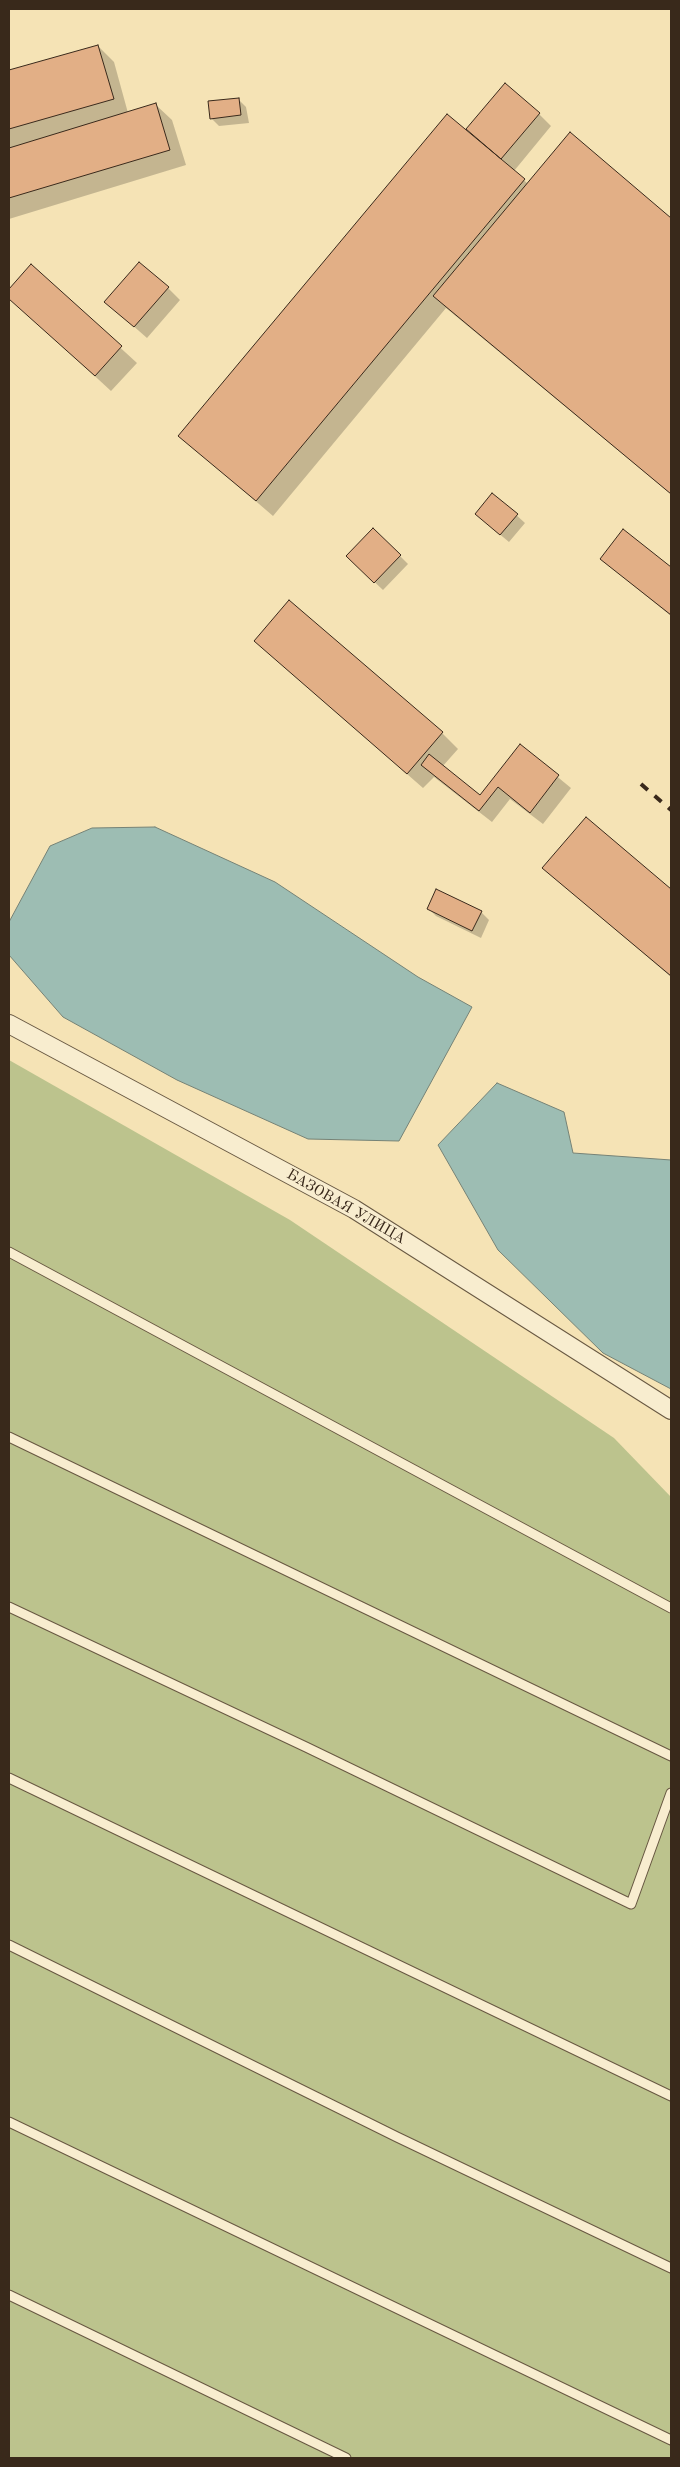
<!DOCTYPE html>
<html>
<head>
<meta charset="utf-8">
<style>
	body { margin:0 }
	#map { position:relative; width:680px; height:2467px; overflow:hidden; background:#f5e3b5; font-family:"Old Standard TT",serif }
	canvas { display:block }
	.frame { position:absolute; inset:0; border:10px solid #39291b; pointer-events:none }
</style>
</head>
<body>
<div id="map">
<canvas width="680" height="2467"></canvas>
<div class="frame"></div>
</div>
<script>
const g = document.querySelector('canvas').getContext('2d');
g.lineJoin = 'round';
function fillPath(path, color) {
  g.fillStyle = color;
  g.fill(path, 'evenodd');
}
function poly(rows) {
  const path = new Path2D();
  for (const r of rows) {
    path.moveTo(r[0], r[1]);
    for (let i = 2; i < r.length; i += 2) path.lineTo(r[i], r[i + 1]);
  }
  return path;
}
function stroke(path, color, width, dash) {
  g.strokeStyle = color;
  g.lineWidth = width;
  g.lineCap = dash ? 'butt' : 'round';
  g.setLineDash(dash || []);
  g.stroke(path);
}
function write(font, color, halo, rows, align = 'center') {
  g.font = font + ' "Old Standard TT",serif';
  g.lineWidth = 4;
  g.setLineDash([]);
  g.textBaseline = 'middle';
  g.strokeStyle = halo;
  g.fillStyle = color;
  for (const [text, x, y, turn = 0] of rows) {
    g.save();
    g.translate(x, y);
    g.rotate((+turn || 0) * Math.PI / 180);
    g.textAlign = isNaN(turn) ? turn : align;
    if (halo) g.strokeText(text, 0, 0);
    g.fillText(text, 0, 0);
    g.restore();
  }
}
const green = poly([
	[9,1060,290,1220,614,1438,671,1497,671,2458,9,2458]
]);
const water = poly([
	[155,827,275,882,418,977,472,1007,399,1141,308,1139,177,1080,63,1017,9,955,9,922,50,846,92,828,155,827],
	[497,1083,564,1112,573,1153,671,1160,671,1389,603,1353,498,1250,438,1145,497,1083]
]);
const shadow = poly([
	[98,46,114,62,128,113,156,105,172,120,186,165,9,219,9,72],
	[238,99,246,107,249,123,219,126,211,118],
	[539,114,551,126,514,171,528,184,570,134,671,220,671,494,446,308,273,516,180,436,472,134],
	[31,266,137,363,111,391,9,297,9,291],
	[168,288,180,300,147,338,106,302],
	[493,494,525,523,509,542,485,522],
	[373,529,408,564,383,590,347,556],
	[623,531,671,569,671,616,601,559],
	[255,641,442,733,458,749,442,767,480,796,520,746,571,788,543,824,510,799,492,822,434,777,423,788],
	[586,818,671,890,671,977,544,868],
	[437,891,481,912,489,920,481,938,436,916,428,908]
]);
const building = poly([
	[98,45,114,99,9,129,9,70,98,45],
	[505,83,540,113,501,159,466,129,505,83],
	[239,98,241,115,210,119,208,101,239,98],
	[156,103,170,150,9,198,9,148,156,103],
	[447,114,525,179,256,501,178,436,447,114],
	[570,132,671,218,671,494,433,296,570,132],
	[139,262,169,287,134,327,104,302,139,262],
	[31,264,122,346,95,376,9,299,9,289,31,264],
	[492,493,518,514,500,535,475,514,492,493],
	[373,528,401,555,374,583,346,556,373,528],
	[623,529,671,567,671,615,600,559,623,529],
	[289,600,443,732,407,774,254,641,289,600],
	[520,744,559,775,530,813,498,787,479,811,421,765,429,754,480,795,520,744],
	[586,817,671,889,671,976,542,868,586,817],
	[436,889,482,911,472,931,427,909,436,889]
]);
const service = poly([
	[9,1252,671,1608],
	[9,1437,671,1756],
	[9,1607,306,1747,631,1904,671,1793],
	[9,1778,671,2096],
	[9,1945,397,2137,671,2268],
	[9,2122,671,2440],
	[9,2295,346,2458]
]);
const minor = poly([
	[9,1024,354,1209,671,1410]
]);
const rail = poly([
	[641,784,671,810]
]);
const streetNames = [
	["БАЗОВАЯ УЛИЦА",346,1207,30]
];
fillPath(green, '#bcc38d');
fillPath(water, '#9dbdb3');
stroke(water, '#758276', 1);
fillPath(shadow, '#0003');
fillPath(building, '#e2af86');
stroke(building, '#39291b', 1);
stroke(service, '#685842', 11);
stroke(minor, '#685842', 20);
stroke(service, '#f8edcf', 9);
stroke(minor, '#f8edcf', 18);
stroke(rail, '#39291b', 4, [9, 9]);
write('15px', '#39291b', '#f8edcf', streetNames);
</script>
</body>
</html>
